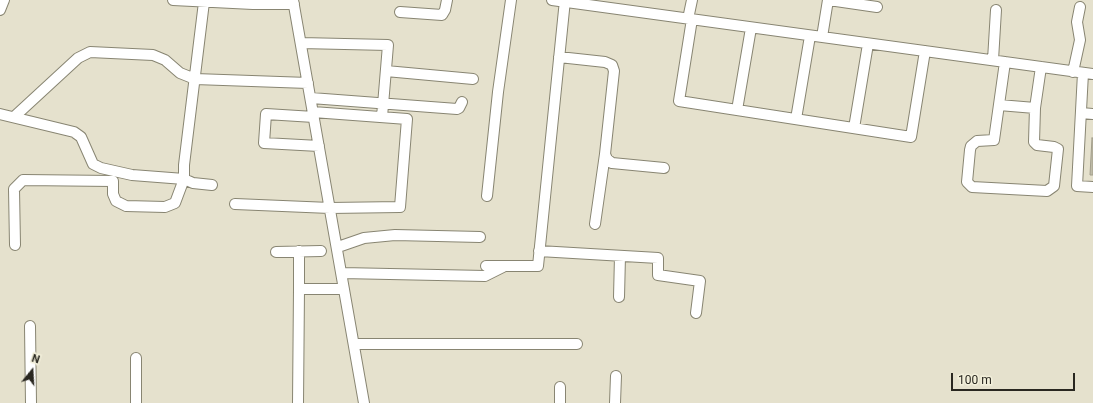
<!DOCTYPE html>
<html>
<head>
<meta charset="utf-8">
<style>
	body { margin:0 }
	#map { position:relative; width:1093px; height:403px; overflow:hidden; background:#e5e1cd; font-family:Roboto,sans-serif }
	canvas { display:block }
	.north { position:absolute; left:12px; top:351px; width:40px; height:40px; -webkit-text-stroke:3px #f2efda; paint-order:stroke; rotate:18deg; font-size:11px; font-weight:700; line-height:16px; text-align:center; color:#292720 }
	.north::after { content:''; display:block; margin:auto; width:14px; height:18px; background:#292720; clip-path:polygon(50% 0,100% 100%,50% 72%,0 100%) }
	.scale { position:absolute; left:951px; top:373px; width:124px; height:18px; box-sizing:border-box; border:2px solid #292720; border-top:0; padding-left:5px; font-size:12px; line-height:14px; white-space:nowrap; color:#292720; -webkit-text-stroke:3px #f2efda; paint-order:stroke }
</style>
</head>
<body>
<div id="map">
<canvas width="1093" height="403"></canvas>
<div class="north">N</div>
<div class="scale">100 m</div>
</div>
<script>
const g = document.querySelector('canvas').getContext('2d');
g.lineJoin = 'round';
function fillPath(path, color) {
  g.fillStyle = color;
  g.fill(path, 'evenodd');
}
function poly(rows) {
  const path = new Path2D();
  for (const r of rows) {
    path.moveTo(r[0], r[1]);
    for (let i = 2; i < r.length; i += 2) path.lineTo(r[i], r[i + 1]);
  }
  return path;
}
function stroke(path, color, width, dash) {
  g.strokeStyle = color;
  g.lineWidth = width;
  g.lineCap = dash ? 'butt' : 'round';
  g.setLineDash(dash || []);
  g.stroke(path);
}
const building = poly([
	[1092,138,1093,138,1093,175,1090,175,1092,138]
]);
const minor = poly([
	[173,0,253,4,294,4],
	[293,0,364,403],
	[552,0,1093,74],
	[829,0,877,7],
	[204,2,184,165,184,179,193,183,212,185],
	[0,10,4,0],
	[400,12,442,15,445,10,447,0],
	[688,19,692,0],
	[692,19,679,101,911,137,925,51],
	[822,37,828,0],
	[301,43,388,45,382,117],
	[559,57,605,62,612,65,614,71,605,154,607,159,612,163,664,168],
	[993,60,996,10],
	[1005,62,994,140,977,141,971,146,970,150,967,182,972,187,1047,191,1054,186,1058,149,1054,147,1037,145,1034,142,1035,108,1041,67],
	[386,71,473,79],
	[1073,72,1080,40,1077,22,1080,7],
	[1083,73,1077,186,1093,187],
	[311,98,457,109,459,108,462,102],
	[999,105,1035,108],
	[737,110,751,28],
	[1081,113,1093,114],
	[0,114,74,132,81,137,93,164,101,168,132,175,184,179,175,203,165,207,126,206,116,201,113,194,113,181,23,180,14,189,15,245],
	[14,117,78,58,90,52,153,55,165,60,180,73,195,79,308,83],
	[314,117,266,114,264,143,319,146],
	[796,119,810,36],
	[854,128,868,44],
	[487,196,498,92,511,0],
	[235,204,330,208,400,207,407,119,313,112],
	[595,224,605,154],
	[338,247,364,238,395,235,480,237],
	[299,251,299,289],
	[539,251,658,258,658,275,700,281,696,313],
	[276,252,321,251],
	[486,266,538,266,565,0],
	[342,273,485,276,503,267],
	[619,297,620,256],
	[30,326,31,403],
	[354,344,577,344],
	[136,358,136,403],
	[298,403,299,289,344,289],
	[560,403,560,387],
	[615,403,616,376]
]);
fillPath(building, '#bfbca8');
stroke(building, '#a29e8b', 1);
stroke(minor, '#888572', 12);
stroke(minor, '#fff', 10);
</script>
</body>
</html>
